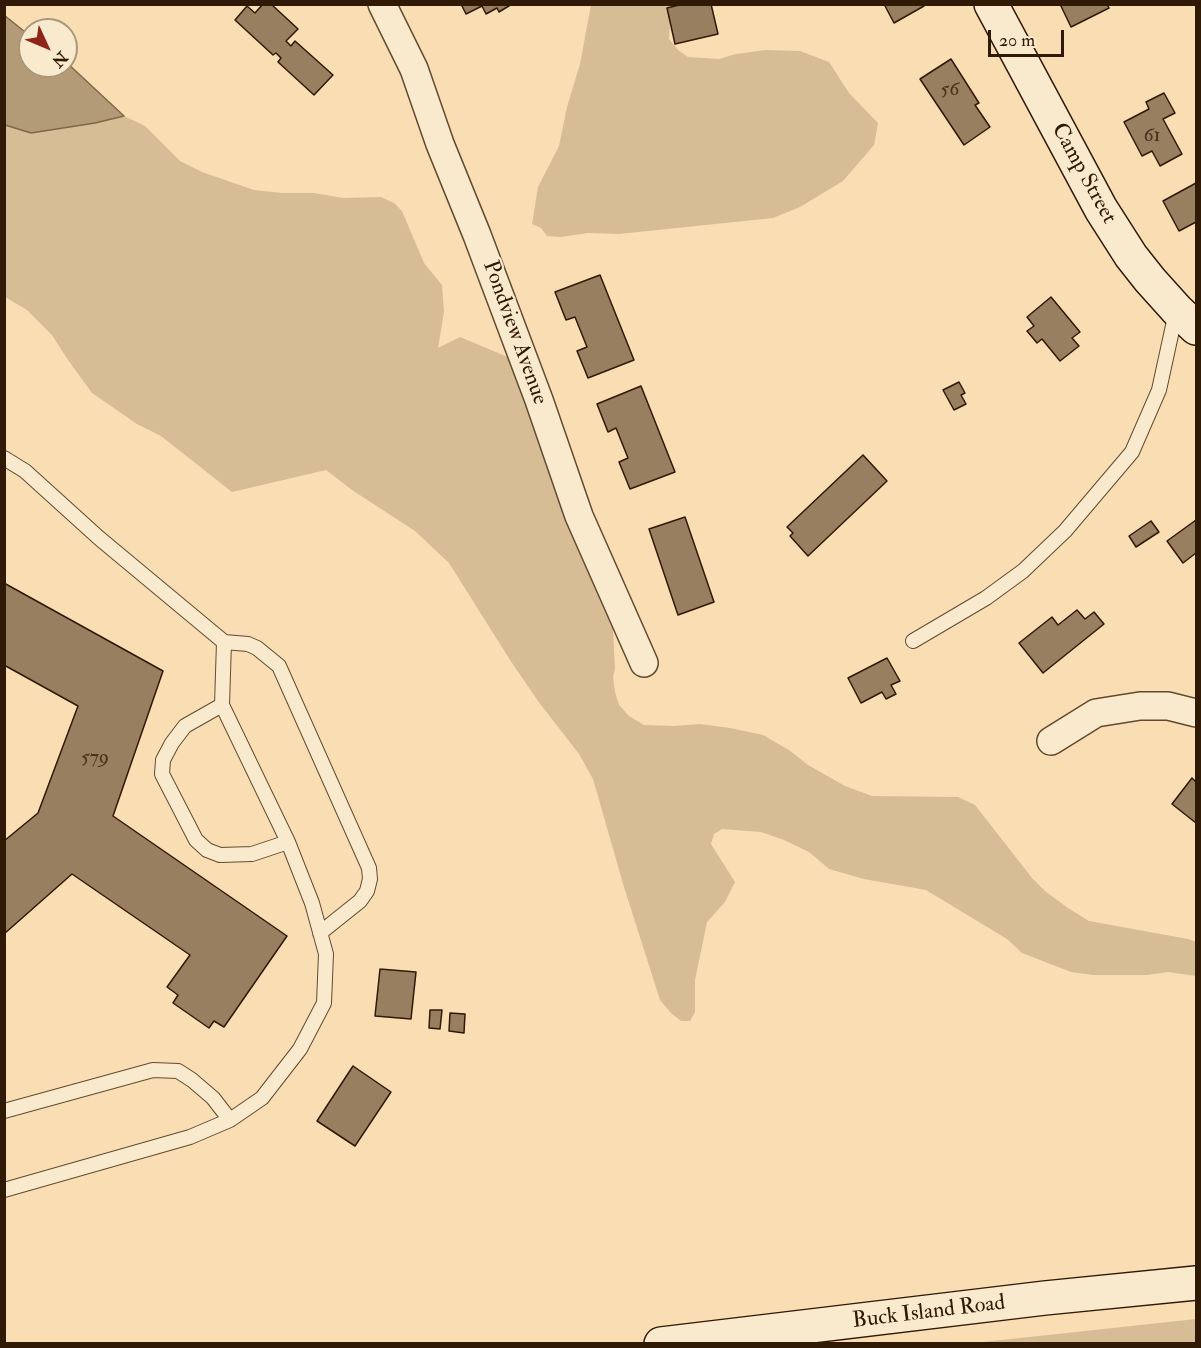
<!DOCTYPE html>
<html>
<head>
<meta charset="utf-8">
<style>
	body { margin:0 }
	#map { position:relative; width:1201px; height:1348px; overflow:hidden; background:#f8deb2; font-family:"IM FELL Double Pica",serif }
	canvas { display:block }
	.frame { position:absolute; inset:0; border:6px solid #301905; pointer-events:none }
	.north { position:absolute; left:18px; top:18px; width:60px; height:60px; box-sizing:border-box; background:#faeacd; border:2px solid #a9967d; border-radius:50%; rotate:134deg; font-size:16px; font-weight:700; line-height:24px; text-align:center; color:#301905 }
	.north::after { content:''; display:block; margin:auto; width:21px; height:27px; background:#8f2418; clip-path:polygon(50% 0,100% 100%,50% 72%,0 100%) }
	.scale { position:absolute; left:988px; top:30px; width:76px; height:27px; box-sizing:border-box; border:3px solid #301905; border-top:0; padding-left:8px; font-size:18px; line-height:21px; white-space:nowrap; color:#301905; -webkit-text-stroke:4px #faeacd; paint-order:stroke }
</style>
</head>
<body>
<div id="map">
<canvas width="1201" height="1348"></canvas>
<div class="frame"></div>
<div class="north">N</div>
<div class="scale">20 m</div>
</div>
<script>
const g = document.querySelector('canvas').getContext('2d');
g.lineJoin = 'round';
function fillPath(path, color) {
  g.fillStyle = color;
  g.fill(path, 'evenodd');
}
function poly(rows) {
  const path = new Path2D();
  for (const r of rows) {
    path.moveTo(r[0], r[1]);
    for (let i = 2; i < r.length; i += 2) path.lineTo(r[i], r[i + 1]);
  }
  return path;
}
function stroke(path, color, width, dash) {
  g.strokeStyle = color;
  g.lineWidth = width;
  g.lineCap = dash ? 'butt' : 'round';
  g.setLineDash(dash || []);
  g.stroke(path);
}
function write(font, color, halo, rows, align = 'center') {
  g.font = font + ' "IM FELL Double Pica",serif';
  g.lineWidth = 4.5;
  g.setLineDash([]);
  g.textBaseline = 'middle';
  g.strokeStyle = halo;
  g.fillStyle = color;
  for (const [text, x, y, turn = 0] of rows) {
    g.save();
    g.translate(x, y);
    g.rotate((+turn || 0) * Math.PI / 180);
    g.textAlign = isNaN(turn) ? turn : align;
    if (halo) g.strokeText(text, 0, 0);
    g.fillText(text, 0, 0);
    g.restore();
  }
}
const green = poly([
	[591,5,676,5,670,22,669,39,678,50,688,57,719,59,736,54,766,50,800,51,829,62,849,93,878,123,874,145,843,181,800,207,773,218,619,234,588,233,561,237,547,236,541,228,532,224,538,187,559,146,567,107,580,64],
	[124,116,145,126,180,161,202,172,254,190,282,193,314,193,343,198,381,197,394,203,402,211,424,263,442,285,444,312,438,348,460,337,510,358,611,593,615,669,613,677,615,692,619,705,629,716,644,725,674,726,700,724,730,728,763,735,789,750,808,765,845,786,872,796,958,797,975,805,1032,878,1045,891,1068,908,1089,921,1188,939,1196,942,1196,976,1168,972,1147,975,1093,975,1071,972,1022,953,1007,939,926,890,864,879,829,869,809,852,784,840,761,832,722,829,714,834,711,844,735,882,725,902,707,922,695,980,695,1012,690,1021,681,1021,671,1013,660,1000,624,887,593,779,579,754,538,701,510,660,449,563,415,531,352,490,326,470,232,492,161,436,137,424,92,393,68,360,52,335,27,310,5,297,5,125,64,128,95,123],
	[1196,1319,1196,1343,974,1343]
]);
const water = poly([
	[4,15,30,36,30,66,66,66,66,62,124,116,95,123,31,133,5,125,4,15]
]);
const building = poly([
	[263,4,271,4,298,29,286,41,291,46,295,41,333,75,314,95,278,62,281,58,276,53,273,55,235,20,247,6,255,13,263,4],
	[461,4,512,4,499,12,497,8,486,14,482,6,466,14,461,4],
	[683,4,711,4,718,34,675,44,667,8,683,4],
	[884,4,923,4,924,6,894,23,884,4],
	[1060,4,1107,4,1109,8,1071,27,1060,4],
	[951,59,979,103,975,105,990,127,964,145,920,79,951,59],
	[1164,93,1175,113,1163,119,1182,154,1160,166,1152,151,1142,156,1124,122,1149,109,1146,102,1164,93],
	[1196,183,1196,222,1179,231,1163,201,1196,183],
	[600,275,634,360,588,378,577,351,587,347,575,317,566,320,555,292,600,275],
	[1051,297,1080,332,1072,338,1079,346,1060,361,1042,339,1037,343,1027,331,1034,326,1027,317,1051,297],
	[959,382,965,393,961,395,966,404,954,410,943,390,959,382],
	[641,386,675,472,630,489,619,462,628,458,616,428,608,432,597,404,641,386],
	[863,455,887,481,808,556,790,536,793,533,787,527,863,455],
	[685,517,714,602,678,615,649,529,685,517],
	[1196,520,1196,553,1183,563,1167,541,1196,520],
	[1151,521,1159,532,1136,547,1129,536,1151,521],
	[4,583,163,671,113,816,287,936,224,1027,214,1021,209,1028,173,1003,178,995,167,987,190,955,72,874,4,934,4,841,38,813,78,706,4,665,4,583],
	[1077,610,1085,619,1094,612,1104,624,1043,673,1019,643,1052,617,1058,625,1077,610],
	[887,658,900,681,891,685,896,694,886,699,882,692,861,703,848,678,887,658],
	[1192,778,1196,782,1196,823,1172,804,1192,778],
	[380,969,416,972,411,1019,375,1016,380,969],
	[430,1010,442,1010,440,1029,429,1028,430,1010],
	[450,1013,465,1014,464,1033,449,1031,450,1013],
	[353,1066,391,1092,355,1146,317,1121,353,1066]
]);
const lane = poly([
	[4,458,25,471,99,538,224,642,222,705],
	[913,641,986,598,1023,571,1065,531,1132,452,1159,390,1176,312],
	[224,642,248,644,257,648,279,666,369,868,370,879,367,891,360,901,320,933],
	[4,1111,153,1070,178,1071,192,1080,213,1098,230,1120],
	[4,1190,190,1137,230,1120,262,1098,300,1049,324,1003,326,954,312,903,288,842,222,705,185,726,172,743,163,760,162,774,196,840,207,850,220,855,252,854,288,842]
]);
const street = poly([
	[382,4,414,69,440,144,477,235,539,400,579,516,644,663],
	[1051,741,1096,713,1140,706,1168,706,1196,713]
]);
const secondary = poly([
	[991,4,1101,209,1131,256,1150,280,1177,310,1196,328],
	[661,1344,1045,1298,1196,1283]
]);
const numberNames = [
	["56",950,91],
	["61",1152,137],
	["579",95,759]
];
const streetNames = [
	["Camp Street",1083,174,61],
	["Pondview Avenue",514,333,70],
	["Buck Island Road",929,1313,-7]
];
fillPath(green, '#d6bd95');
fillPath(water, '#b49b77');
stroke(water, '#7f6749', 1.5);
fillPath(building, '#987f5f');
stroke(building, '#301905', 1.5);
stroke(lane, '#624a30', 16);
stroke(street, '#624a30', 30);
stroke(secondary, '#301905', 36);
stroke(lane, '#faeacd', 14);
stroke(street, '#faeacd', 27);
stroke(secondary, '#faeacd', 33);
write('20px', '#4a321c', null, numberNames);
write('22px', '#301905', '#faeacd', streetNames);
</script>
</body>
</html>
